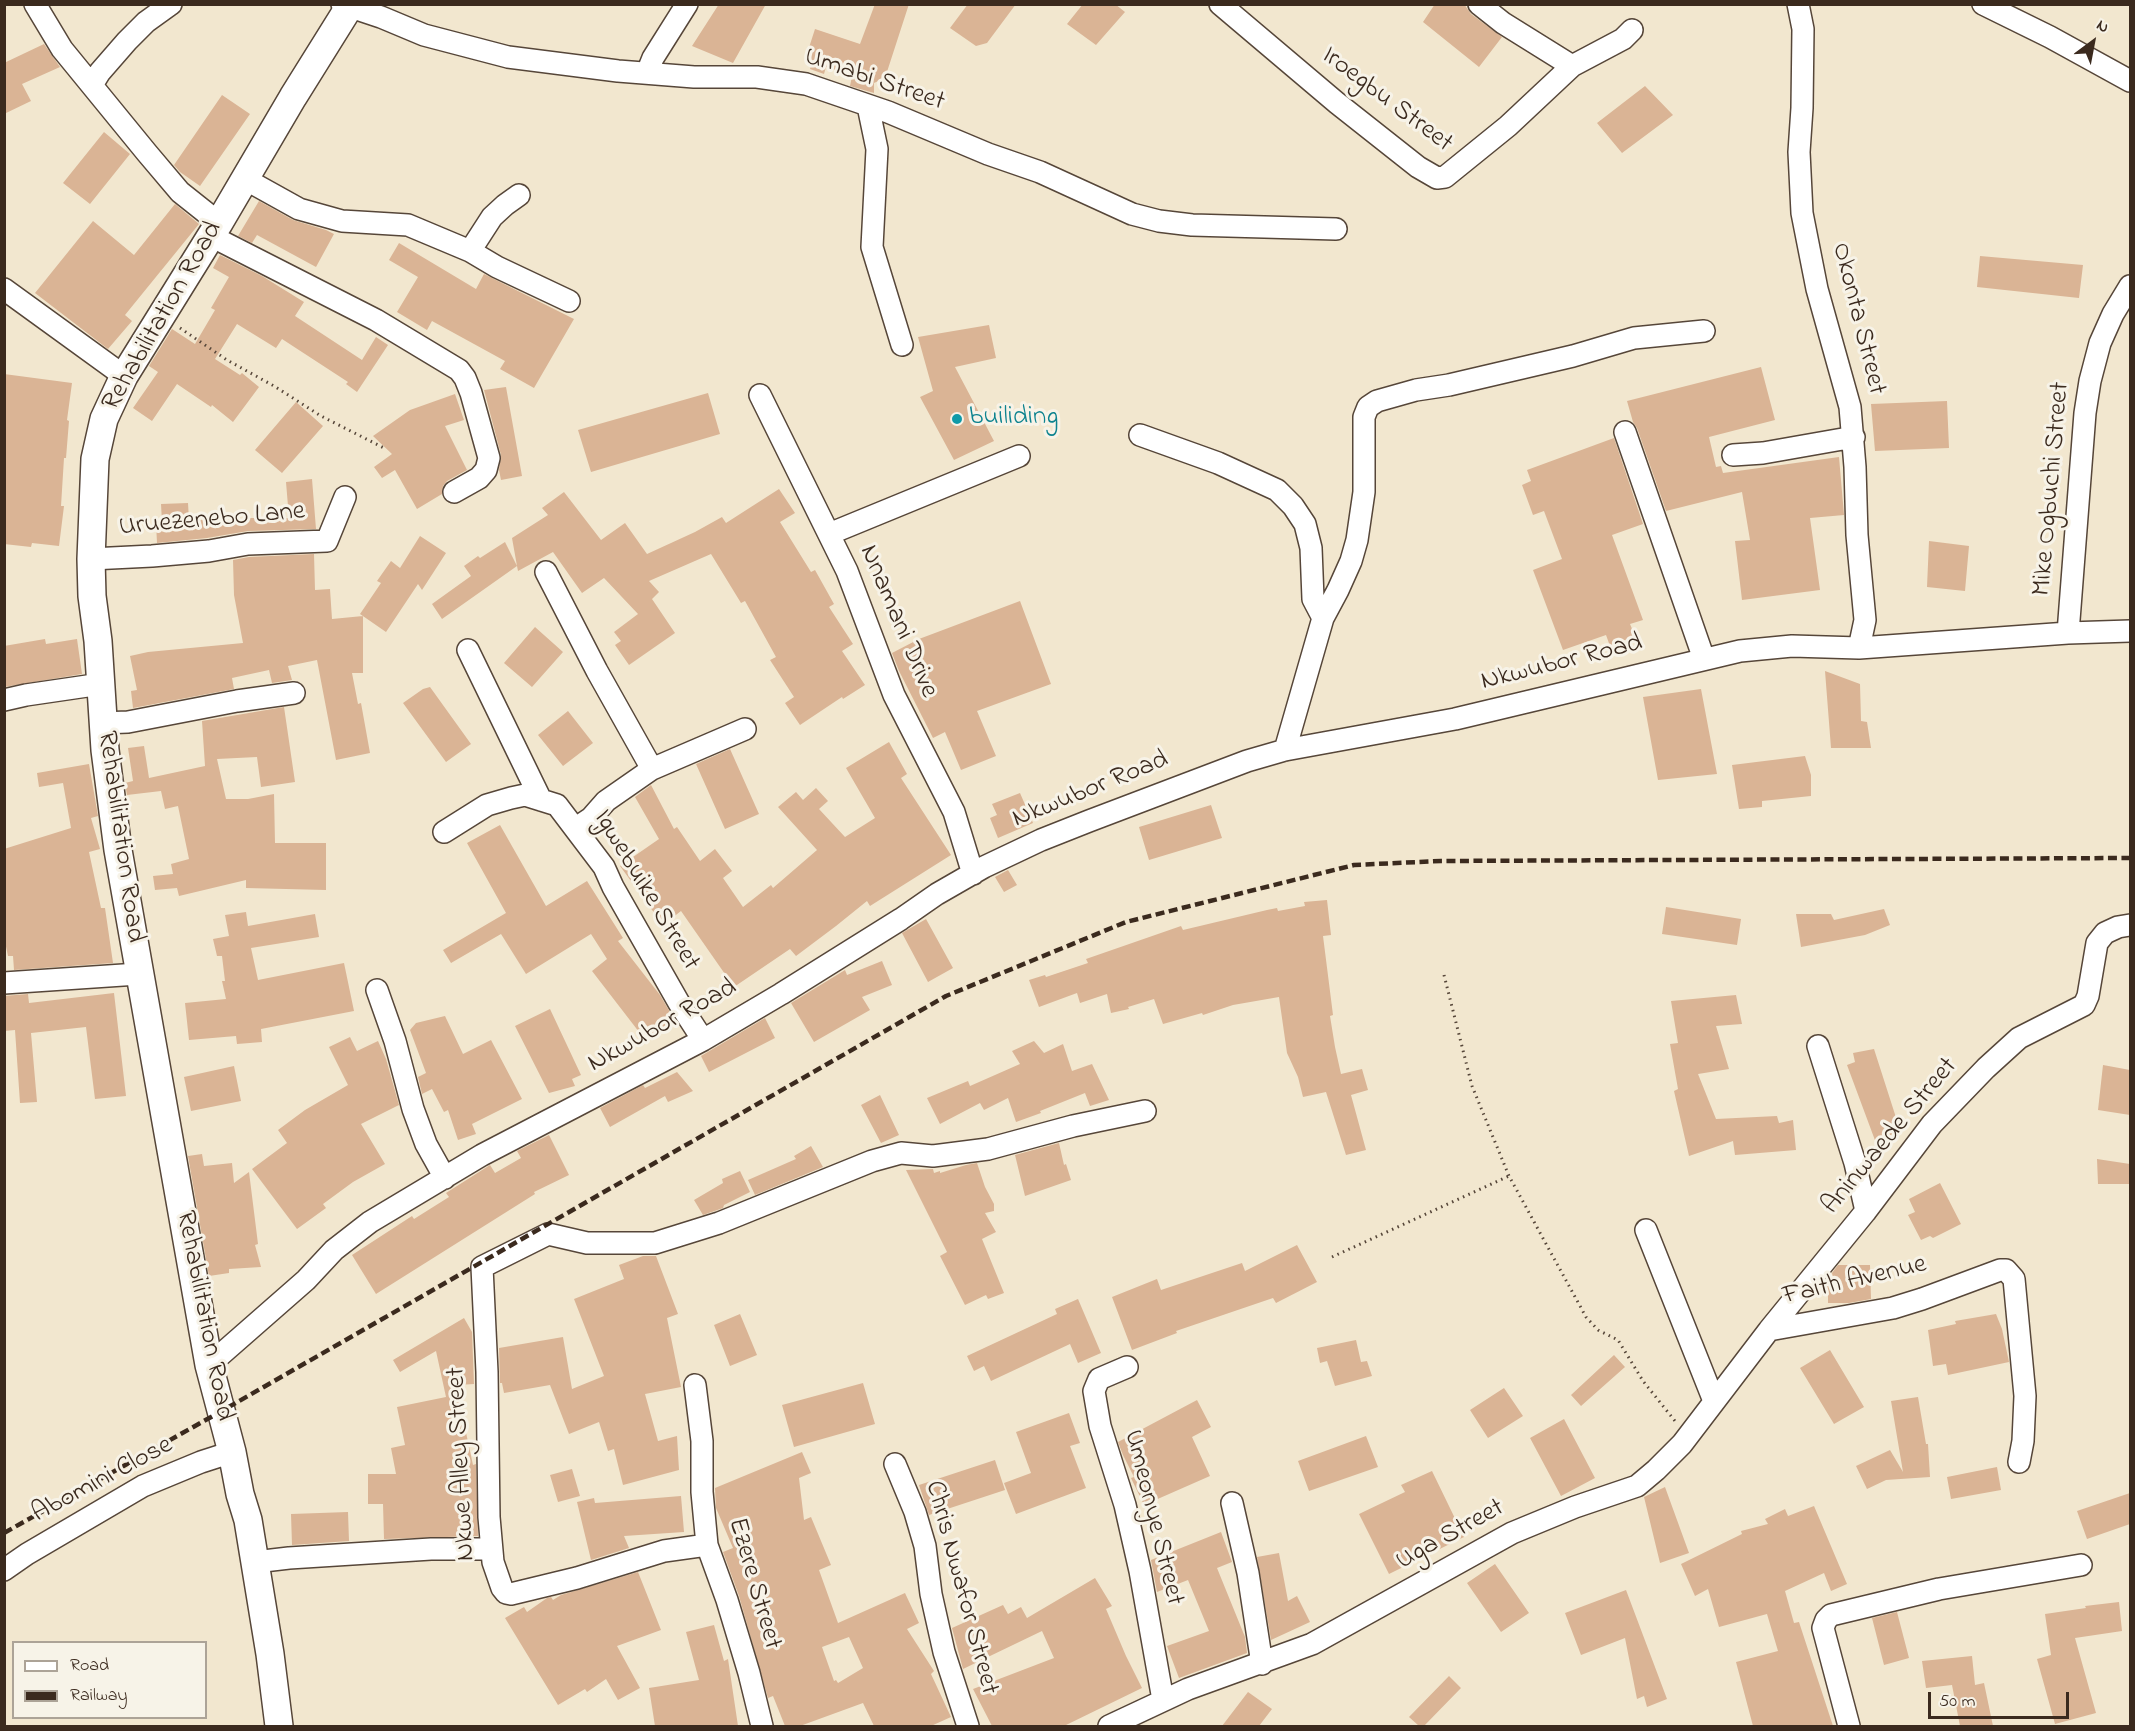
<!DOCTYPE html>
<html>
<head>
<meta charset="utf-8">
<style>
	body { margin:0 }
	#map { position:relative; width:2135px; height:1731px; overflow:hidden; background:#f2e7cf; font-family:"Indie Flower",sans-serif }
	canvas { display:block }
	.frame { position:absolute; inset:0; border:6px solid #3b2a1e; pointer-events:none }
	.legend { position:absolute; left:12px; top:1641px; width:195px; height:78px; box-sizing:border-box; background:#f7f3e8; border:2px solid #aca397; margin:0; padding:8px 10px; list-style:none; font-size:18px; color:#3b2a1e }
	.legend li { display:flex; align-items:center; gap:12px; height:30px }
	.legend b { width:30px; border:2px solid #aca397 }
	.north { position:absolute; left:2063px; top:12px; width:60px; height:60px; -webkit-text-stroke:4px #f7f3e8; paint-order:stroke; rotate:32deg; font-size:16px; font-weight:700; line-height:24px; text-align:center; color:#3b2a1e }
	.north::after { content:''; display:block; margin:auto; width:21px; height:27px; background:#3b2a1e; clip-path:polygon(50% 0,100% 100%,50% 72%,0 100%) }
	.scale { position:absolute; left:1928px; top:1692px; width:141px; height:27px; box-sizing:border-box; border:3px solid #3b2a1e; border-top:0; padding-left:8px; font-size:18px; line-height:21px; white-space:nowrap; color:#3b2a1e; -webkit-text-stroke:4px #f7f3e8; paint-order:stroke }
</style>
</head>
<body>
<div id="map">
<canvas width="2135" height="1731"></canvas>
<div class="frame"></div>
<ul class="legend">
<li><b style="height:8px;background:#fff"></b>Road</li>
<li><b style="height:8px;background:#3b2a1e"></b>Railway</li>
</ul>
<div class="north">N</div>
<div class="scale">50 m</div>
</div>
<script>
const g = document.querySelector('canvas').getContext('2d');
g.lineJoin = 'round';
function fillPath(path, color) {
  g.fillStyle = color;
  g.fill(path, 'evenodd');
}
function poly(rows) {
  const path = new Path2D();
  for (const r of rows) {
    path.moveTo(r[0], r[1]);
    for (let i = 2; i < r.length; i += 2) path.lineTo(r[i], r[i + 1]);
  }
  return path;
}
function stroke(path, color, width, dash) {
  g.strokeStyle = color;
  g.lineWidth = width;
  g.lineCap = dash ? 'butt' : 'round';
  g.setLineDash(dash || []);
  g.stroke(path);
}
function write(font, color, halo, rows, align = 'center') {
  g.font = font + ' "Indie Flower",sans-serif';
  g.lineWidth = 6;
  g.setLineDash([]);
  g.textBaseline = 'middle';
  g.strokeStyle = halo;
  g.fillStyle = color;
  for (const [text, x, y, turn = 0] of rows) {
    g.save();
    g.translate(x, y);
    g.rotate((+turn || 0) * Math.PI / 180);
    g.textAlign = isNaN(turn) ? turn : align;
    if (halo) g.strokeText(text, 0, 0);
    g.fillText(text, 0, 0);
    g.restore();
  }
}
const building = poly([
	[719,4,766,4,733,63,692,46],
	[875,4,909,4,885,78,874,83,874,93,850,86,852,76,826,67,824,74,810,69,812,62,805,60,815,29,860,44],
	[968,4,1016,4,987,43,976,46,950,28],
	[1083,4,1115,4,1125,12,1096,45,1067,24],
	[1435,4,1464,4,1471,14,1502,37,1479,67,1423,22],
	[44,44,60,67,22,84,31,101,4,114,4,63],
	[1645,86,1673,115,1622,153,1597,123],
	[222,95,250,114,200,186,180,172,174,165],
	[104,132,130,154,90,204,63,183],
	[259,201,293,220,326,230,334,234,316,267,257,235,252,243,238,236],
	[175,204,199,224,125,315,132,321,108,349,35,293,93,221,134,255],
	[399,243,476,289,484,274,574,319,534,388,500,369,505,361,432,321,427,330,397,312,418,277,389,260],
	[220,255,262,276,304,302,295,316,362,360,376,337,388,345,357,392,346,384,348,382,282,339,276,348,237,324,215,359,240,375,242,373,259,387,233,422,212,405,211,407,177,384,152,421,133,408,158,372,149,366,172,329,195,344,215,310,211,308,229,277,213,268],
	[1980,256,2083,265,2079,298,1977,287],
	[989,325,996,358,955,367,994,441,954,460,920,397,933,391,918,337],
	[1761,367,1775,420,1709,437,1716,467,1721,466,1723,473,1839,457,1844,515,1810,518,1820,590,1742,600,1735,541,1750,540,1742,492,1666,511,1637,428,1633,422,1627,401],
	[4,374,72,383,67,420,69,421,66,458,64,458,61,506,64,506,59,546,32,543,31,547,4,544],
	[506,387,522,476,501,480,499,470,501,455,484,390],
	[708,393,720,434,591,472,578,430],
	[455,394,464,420,445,426,467,470,447,481,443,486,442,494,417,509,395,470,382,478,374,467,392,454,373,436,410,410],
	[1947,401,1949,448,1875,451,1871,404],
	[296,402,323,426,282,473,255,450],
	[1614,438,1643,524,1612,535,1643,620,1630,624,1635,636,1610,646,1606,635,1563,650,1533,570,1562,559,1544,511,1533,515,1522,485,1531,481,1527,470],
	[312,479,316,529,248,531,207,538,157,543,156,523,162,522,161,504,188,503,189,520,203,520,203,522,250,518,289,518,286,482],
	[779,489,795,513,780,522,811,572,815,570,834,604,829,607,853,644,842,651,865,685,843,699,842,697,800,725,785,703,794,697,770,660,776,657,745,601,741,603,711,554,649,581,659,592,652,599,675,633,629,665,615,645,621,641,614,632,638,614,604,578,582,593,553,552,518,571,517,566,442,619,432,604,471,576,464,566,478,556,480,558,505,542,517,566,512,538,548,515,542,508,564,492,601,540,625,523,647,554,695,532,722,517,726,523],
	[420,536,446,553,422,590,418,584,386,632,360,614,381,583,377,581,391,561,400,568],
	[1929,541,1969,546,1965,591,1927,587],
	[314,554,315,590,330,589,332,619,363,616,363,673,352,673,358,704,361,703,370,753,336,760,317,660,288,666,292,680,272,683,269,670,232,678,234,689,133,708,131,691,137,690,130,656,148,652,243,643,234,595,233,560,249,557],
	[1020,601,1051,684,977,711,996,756,961,770,945,732,933,738,899,671,892,653,919,639],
	[535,627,563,652,532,687,504,663],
	[45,639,46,644,77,639,82,674,4,687,4,646],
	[1825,671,1860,684,1861,721,1867,722,1871,748,1831,748],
	[430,687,471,744,446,762,403,703,423,689],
	[1701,689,1717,774,1658,780,1643,697],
	[284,707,295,782,261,787,257,757,217,759,226,799,248,799,274,794,275,843,326,843,326,890,246,888,246,880,179,896,177,888,155,890,153,876,173,874,171,864,189,859,178,806,165,809,161,791,127,795,125,783,133,781,128,748,144,746,149,778,205,766,202,721],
	[568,711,593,743,563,766,538,735],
	[889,742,907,774,901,778,951,855,870,906,867,901,836,926,796,956,790,949,734,987,681,911,663,925,620,866,659,839,635,797,651,785,674,829,677,827,700,861,715,849,732,871,723,878,743,907,771,885,773,888,817,850,778,807,796,792,803,800,816,788,828,801,819,809,845,837,875,818,846,768],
	[730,749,759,814,725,829,696,764],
	[1805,756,1811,775,1811,796,1762,801,1762,807,1739,809,1732,765],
	[89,764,98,816,91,818,100,849,89,852,101,908,105,908,113,963,14,970,13,956,8,956,4,937,4,849,71,828,63,783,39,787,37,773],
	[1020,793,1033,823,998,838,990,818,997,815,992,804],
	[1211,805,1222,838,1149,860,1139,827],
	[500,825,546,906,587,881,623,938,618,941,660,995,674,1019,646,1041,592,971,607,959,591,934,526,974,501,934,451,963,443,950,506,913,467,843],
	[1008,870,1017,885,1004,892,995,877],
	[1327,900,1331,935,1323,936,1333,1015,1330,1016,1335,1047,1341,1074,1362,1069,1368,1090,1351,1095,1366,1150,1346,1155,1326,1092,1303,1097,1298,1077,1287,1053,1279,997,1233,1005,1203,1015,1202,1013,1163,1024,1154,999,1128,1007,1129,1009,1111,1013,1107,994,1080,1003,1077,993,1039,1007,1029,980,1045,975,1046,977,1088,963,1086,959,1181,926,1183,930,1267,910,1277,908,1278,911,1305,906,1304,902],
	[1666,907,1741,919,1737,945,1662,934],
	[1884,909,1890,925,1865,935,1801,947,1796,914,1831,914,1834,920],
	[246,912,248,926,315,914,319,937,251,948,258,980,344,963,354,1011,261,1029,262,1042,237,1044,236,1036,189,1040,185,1003,226,999,222,981,225,981,222,956,217,956,213,939,229,936,225,915],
	[926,919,953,968,928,982,902,933],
	[882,961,892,985,862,997,870,1010,814,1042,791,1003,845,970,847,975],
	[114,993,126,1096,95,1099,86,1027,31,1033,37,1102,20,1103,15,1030,4,1031,4,996,28,994,29,1003],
	[1736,995,1742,1024,1716,1026,1729,1069,1698,1074,1716,1119,1777,1116,1779,1123,1793,1120,1796,1150,1735,1155,1733,1141,1689,1156,1674,1091,1678,1089,1670,1044,1678,1043,1671,1001],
	[550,1009,581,1075,572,1079,575,1086,549,1093,515,1026],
	[445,1016,463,1054,491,1040,522,1099,472,1124,476,1134,458,1140,448,1110,444,1112,432,1089,422,1094,418,1077,426,1073,410,1030,416,1023],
	[765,1018,775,1038,709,1072,701,1056],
	[350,1037,357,1051,378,1041,386,1059,399,1105,361,1124,385,1164,353,1182,323,1204,326,1208,297,1229,252,1169,287,1143,278,1130,305,1110,348,1085,329,1047],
	[1034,1041,1044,1053,1063,1044,1072,1071,1092,1064,1109,1100,1090,1106,1085,1093,1040,1111,1041,1113,1016,1122,1008,1098,984,1110,980,1103,940,1124,927,1098,968,1081,970,1086,1020,1064,1012,1051],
	[1874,1049,1900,1130,1876,1143,1847,1065,1855,1062,1853,1053],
	[2103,1065,2130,1070,2130,1115,2098,1110],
	[234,1066,241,1101,191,1111,184,1077],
	[677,1072,693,1091,668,1102,665,1096,610,1127,600,1108,643,1085,645,1088],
	[880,1095,899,1135,881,1143,861,1105],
	[549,1135,569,1175,534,1192,535,1194,376,1294,352,1255,412,1216,414,1219,449,1197,446,1193,490,1165,495,1173,521,1158,517,1151],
	[1059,1143,1064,1165,1066,1164,1071,1180,1025,1196,1015,1155],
	[811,1146,823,1167,755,1195,748,1180,796,1159,794,1156],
	[202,1154,204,1166,232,1163,234,1183,249,1172,258,1244,255,1245,261,1267,229,1269,229,1273,209,1276,188,1156],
	[2097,1159,2130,1164,2130,1184,2098,1184],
	[977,1163,985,1187,994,1204,994,1211,985,1213,996,1232,982,1239,1004,1293,988,1299,986,1295,965,1305,940,1256,947,1252,906,1170,933,1169,934,1173,940,1171,940,1173,966,1165],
	[740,1171,750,1192,724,1205,723,1208,703,1215,694,1200,723,1183,722,1179],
	[1940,1183,1961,1224,1933,1238,1930,1236,1921,1240,1908,1215,1915,1212,1909,1199],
	[1297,1245,1317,1282,1276,1303,1273,1298,1176,1331,1177,1333,1132,1350,1112,1297,1157,1279,1161,1290,1242,1263,1245,1271],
	[643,1256,656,1256,678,1314,667,1318,681,1387,645,1394,658,1441,677,1436,679,1470,623,1485,614,1449,608,1451,599,1422,569,1434,550,1385,504,1393,502,1383,500,1383,499,1348,563,1337,572,1389,604,1376,574,1299,624,1279,619,1265],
	[1838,1265,1870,1265,1871,1299,1849,1303,1828,1303,1828,1295,1822,1295,1822,1286,1828,1277,1833,1277,1832,1273],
	[1078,1299,1101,1353,1078,1363,1070,1344,991,1381,984,1366,974,1371,967,1356,1057,1314,1055,1309],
	[740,1314,757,1355,730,1366,714,1325],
	[1996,1314,2002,1329,2009,1362,1948,1375,1946,1364,1933,1366,1928,1330,1956,1324,1955,1321],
	[464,1318,472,1332,474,1384,458,1385,459,1400,473,1465,476,1464,478,1536,384,1539,383,1504,368,1504,368,1474,396,1474,391,1448,405,1445,397,1407,446,1397,436,1351,400,1372,393,1360],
	[1356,1340,1361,1362,1367,1361,1372,1376,1335,1386,1327,1361,1320,1363,1317,1348],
	[1830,1350,1864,1407,1834,1424,1800,1368],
	[1614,1355,1625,1367,1581,1406,1571,1395],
	[863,1383,875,1424,794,1447,782,1405],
	[1504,1388,1523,1416,1488,1438,1470,1410],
	[1918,1397,1926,1444,1928,1444,1930,1477,1886,1480,1867,1489,1856,1466,1890,1450,1903,1472,1891,1401],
	[1197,1400,1211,1427,1192,1437,1210,1476,1144,1505,1131,1478,1134,1477,1123,1455,1118,1442],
	[1069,1413,1080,1443,1070,1446,1086,1488,1016,1514,1004,1483,1031,1473,1016,1432],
	[1564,1419,1595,1478,1561,1496,1530,1438],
	[1366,1436,1378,1467,1309,1491,1298,1461],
	[802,1452,811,1473,799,1478,804,1520,811,1517,831,1565,819,1570,838,1623,905,1593,919,1623,907,1629,934,1671,931,1674,951,1717,931,1726,874,1726,863,1703,800,1726,785,1726,773,1696,768,1698,739,1596,723,1552,733,1548,716,1508,715,1488],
	[849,1637,863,1668,838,1683,836,1680,834,1681,822,1647],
	[995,1460,1005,1490,929,1515,919,1485],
	[1997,1467,2001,1490,1951,1499,1947,1477],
	[572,1469,580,1496,558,1502,550,1475],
	[1432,1471,1464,1537,1389,1574,1359,1514,1405,1492,1401,1485],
	[1665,1487,1689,1553,1660,1563,1644,1497],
	[2130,1493,2130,1524,2087,1539,2077,1511],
	[681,1496,684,1532,624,1536,629,1548,591,1560,577,1502,594,1498,595,1503],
	[1814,1506,1847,1584,1831,1591,1824,1573,1785,1591,1794,1623,1799,1622,1833,1726,1753,1726,1736,1662,1778,1651,1767,1614,1719,1627,1708,1589,1695,1596,1681,1564,1742,1534,1741,1531,1768,1524,1765,1519,1785,1509,1788,1516],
	[348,1512,349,1541,292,1545,291,1514],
	[1221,1532,1232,1562,1217,1568,1245,1637,1247,1653,1179,1678,1167,1646,1209,1631,1188,1580,1157,1592,1151,1560],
	[1279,1553,1288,1601,1297,1596,1310,1622,1271,1640,1257,1557],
	[1495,1564,1529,1613,1501,1632,1467,1583],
	[638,1572,661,1630,617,1646,640,1688,618,1700,606,1679,587,1692,585,1689,558,1705,505,1618,524,1607,527,1612,547,1598,551,1597,553,1600,561,1595],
	[1095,1578,1112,1606,1106,1609,1126,1656,1142,1688,1064,1726,992,1726,973,1689,1054,1658,1042,1631,963,1669,952,1628,1003,1605,1008,1614,1021,1607,1027,1618],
	[1626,1590,1667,1699,1647,1707,1644,1696,1637,1699,1625,1638,1581,1655,1565,1613],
	[2119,1602,2122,1631,2075,1638,2096,1713,2055,1724,2037,1659,2051,1655,2045,1614,2086,1608,2085,1606],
	[1897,1612,1909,1658,1884,1665,1872,1618],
	[714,1625,724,1661,728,1659,738,1726,655,1726,649,1688,699,1680,686,1632],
	[1972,1656,1975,1685,1984,1683,1993,1726,1960,1726,1952,1685,1926,1688,1922,1661],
	[1449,1676,1461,1688,1424,1726,1419,1726,1409,1717],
	[1248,1692,1272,1709,1259,1726,1222,1726]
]);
const path = poly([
	[180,328,227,360,274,386,321,416,386,449],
	[1444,975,1472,1086,1509,1176,1586,1317,1598,1330,1618,1340,1643,1381,1675,1421],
	[1332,1257,1509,1176]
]);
const minor = poly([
	[35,4,62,49,147,153,180,192,219,223],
	[342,4,381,17,424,35,508,57,618,71,694,77,757,77,806,84,888,112,988,154,1040,172,1132,214,1159,221,1192,225,1336,229],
	[1220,4,1337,103,1418,167,1437,178,1445,177,1508,126,1572,66,1623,39,1632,30],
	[1479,4,1503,23,1572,66],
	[1798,4,1803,29,1802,108,1799,152,1802,213,1817,289,1850,407,1855,467,1857,535,1865,620,1859,648],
	[1983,4,2050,37,2130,81],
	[647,73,653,58,687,4],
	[92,85,100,72,127,41,146,22,171,4],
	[868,106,877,149,872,247,902,345],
	[245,179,299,209,342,221,408,225,470,251,497,267,569,301],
	[211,236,376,320,459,370,465,378,471,393,489,458,486,470,479,478,454,492],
	[470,251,492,217,505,205,519,195],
	[4,289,124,376],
	[760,395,847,571,894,695,954,812,973,874],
	[1625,432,1704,659],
	[1140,435,1218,463,1277,490,1293,506,1305,524,1311,548,1313,599,1323,618],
	[1733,455,1763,453,1854,437],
	[829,534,1019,456],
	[91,559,152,556,209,551,248,544,327,541,345,497],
	[546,572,597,671,652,769],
	[2068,633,2085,413,2090,381,2100,343,2113,314,2130,286],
	[468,650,541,800],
	[4,700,26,695,101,684],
	[102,723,128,722,237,701,294,693],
	[1285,750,1323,618,1338,590,1351,561,1357,540,1364,492,1364,417,1368,407,1377,401,1416,390,1449,385,1573,356,1634,338,1704,331],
	[576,828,591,818,606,801,652,769,745,729],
	[444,832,487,805,511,798,525,795,557,805,604,867,613,887,679,1003,703,1040],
	[4,983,138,974],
	[377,990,395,1041,413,1109,426,1144,445,1178],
	[1818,1046,1855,1163,1866,1211],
	[1646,1230,1714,1401],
	[1769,1330,1893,1308,1922,1299,2000,1270,2006,1270,2014,1279,2025,1396,2023,1441,2019,1462],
	[209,1365,306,1280,334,1250,370,1222,482,1155,703,1040,781,994,901,919,937,894,984,867,1041,840,1089,821,1247,761,1285,750,1455,719,1740,651,1792,646,1859,648,2068,633,2130,631],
	[1127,1367,1099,1379,1094,1391,1100,1426,1125,1505,1140,1571,1163,1700],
	[695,1385,702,1441,702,1492,707,1545,727,1600,749,1673,762,1726],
	[895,1464,915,1512,925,1546,931,1594,944,1652,968,1726],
	[1232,1503,1248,1573,1262,1664],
	[707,1545,664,1551,577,1578,511,1594,506,1593,502,1588,493,1562,489,1517,487,1372,482,1267,548,1234,587,1243,655,1243,719,1223,872,1161,901,1153,933,1156,988,1149,1073,1126,1145,1111],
	[255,1562,289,1558,431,1549,491,1549],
	[4,1570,27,1554,143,1486,201,1462,232,1452],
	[1109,1726,1188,1689,1312,1644,1512,1533,1575,1507,1637,1486,1656,1470,1682,1444,1769,1330,1866,1211,1932,1124,1986,1068,2019,1038,2084,1005,2088,996,2097,943,2105,933,2118,927,2130,925],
	[1849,1726,1823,1628,1826,1620,1831,1615,1939,1589,2081,1565]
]);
const major = poly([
	[279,1726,270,1654,248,1520,240,1494,232,1452,209,1365,118,850,105,750,98,641,92,596,91,559,95,459,104,419,124,376,219,223,293,97,351,4]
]);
const rail = poly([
	[4,1533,220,1412,946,996,1126,922,1354,865,1441,861,2130,858]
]);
const markers = [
	[957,419,6,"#0f9aa8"]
];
const streetNames = [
	["Umabi Street",874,81,19],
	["Iroegbu Street",1386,101,37],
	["Rehabilitation Road",164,317,-60],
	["Okonta Street",1857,319,76],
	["Mike Ogbuchi Street",2053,489,-85],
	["Uruezenebo Lane",212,521,-5],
	["Nnamani Drive",897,622,67],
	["Nkwubor Road",1562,664,-14],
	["Nkwubor Road",1091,791,-22],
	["Rehabilitation Road",119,837,82],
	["Igwebuike Street",645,891,59],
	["Nkwubor Road",663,1027,-29],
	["Aninwaede Street",1891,1137,-50],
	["Faith Avenue",1855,1282,-13],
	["Rehabilitation Road",203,1316,79],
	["Nkwe Alley Street",463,1464,-93],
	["Abomini Close",103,1481,-28],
	["Umeonye Street",1152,1518,76],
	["Uga Street",1451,1536,-29],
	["Ezere Street",753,1584,74],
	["Chris Nwafor Street",960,1588,75]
];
const cultureNames = [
	["builiding",969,419]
];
fillPath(building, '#dab495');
stroke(minor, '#564639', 24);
stroke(major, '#564639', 30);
stroke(path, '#564639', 3, [1.5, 4.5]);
stroke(minor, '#fff', 21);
stroke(major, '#fff', 27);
stroke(rail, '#3b2a1e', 4.5, [9, 4.5]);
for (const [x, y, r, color] of markers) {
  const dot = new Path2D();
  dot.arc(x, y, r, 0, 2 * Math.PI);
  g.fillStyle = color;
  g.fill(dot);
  stroke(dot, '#f7f3e8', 2);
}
write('27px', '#3b2a1e', '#f7f3e8', streetNames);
write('27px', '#0d838f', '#f7f3e8', cultureNames, 'left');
</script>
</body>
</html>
